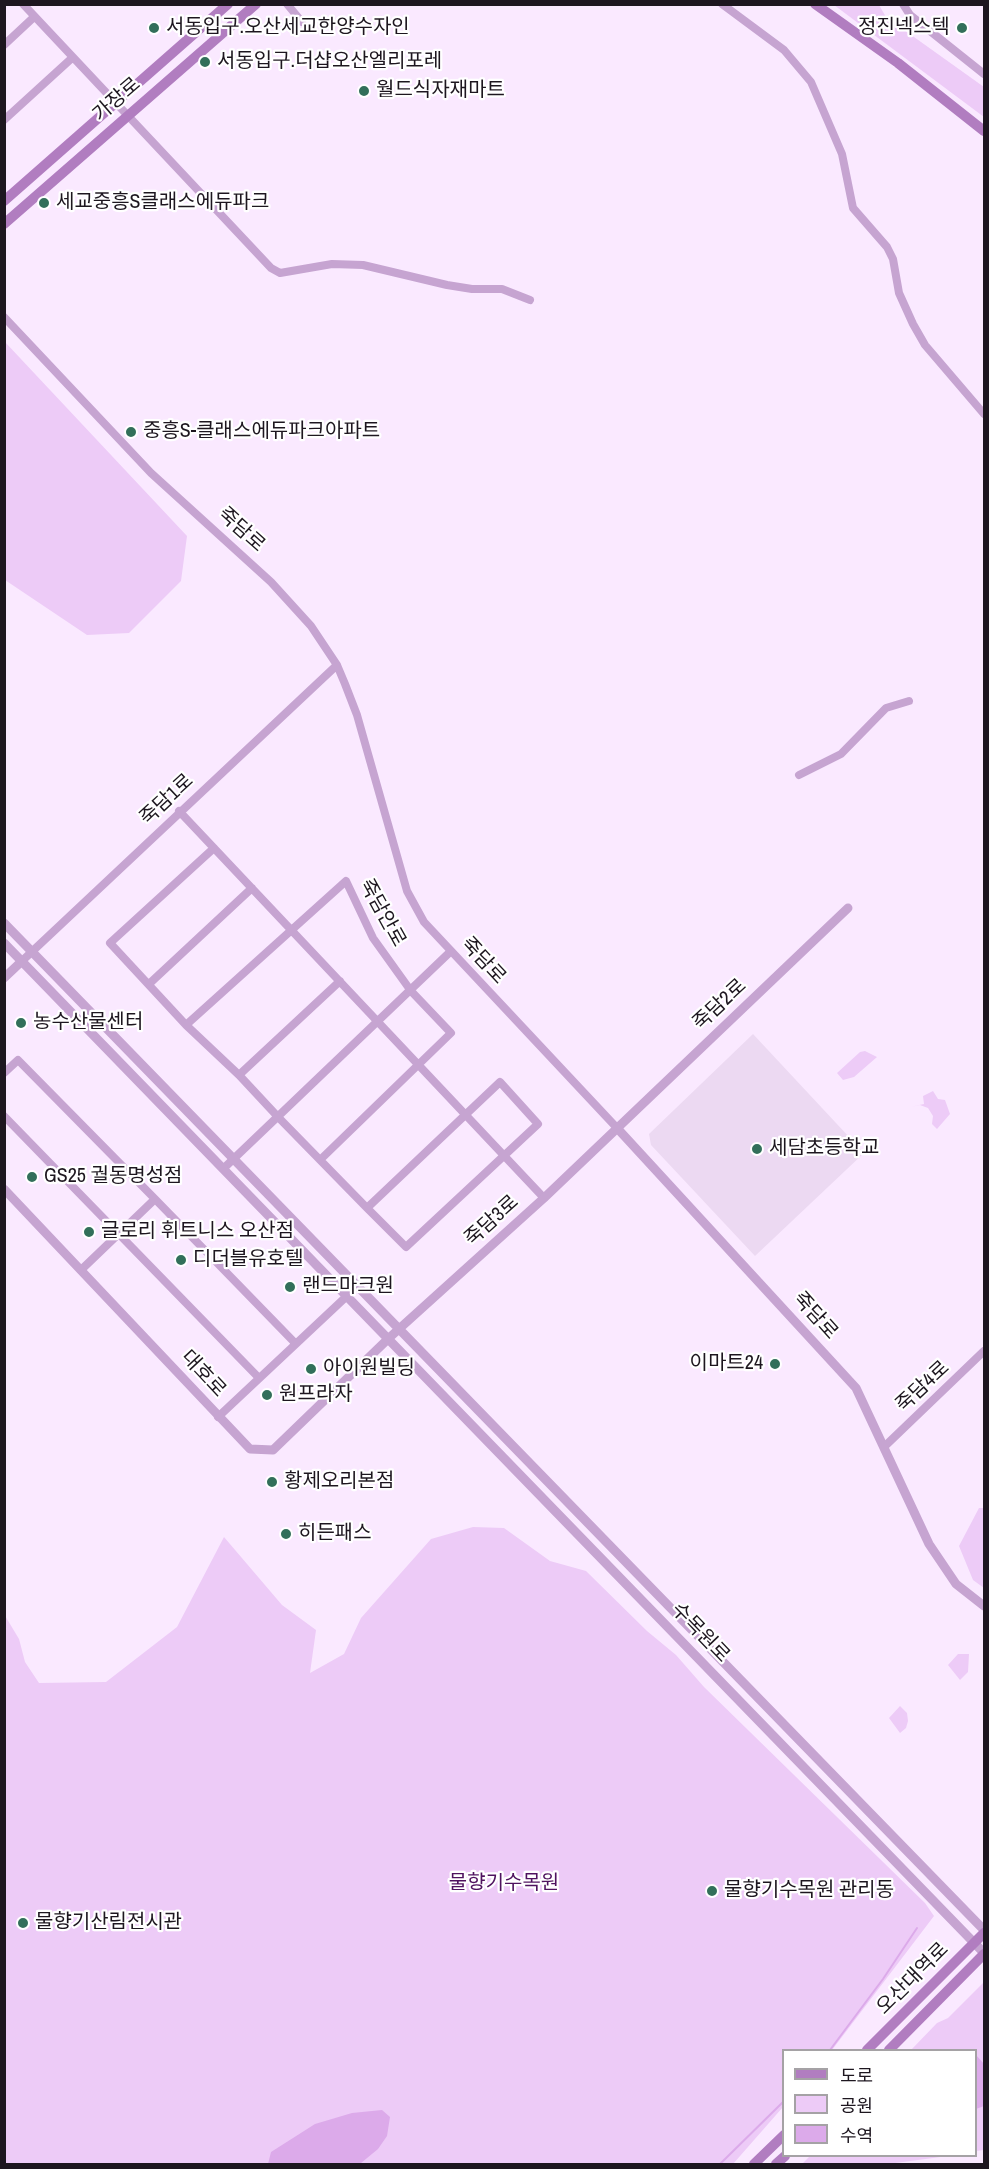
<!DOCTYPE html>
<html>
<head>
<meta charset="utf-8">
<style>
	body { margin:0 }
	#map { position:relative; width:989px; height:2169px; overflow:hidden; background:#fae9ff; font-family:"Archivo Narrow","Noto Sans KR",sans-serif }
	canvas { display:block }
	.frame { position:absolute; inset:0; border:6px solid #1d161f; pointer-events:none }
	.legend { position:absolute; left:782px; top:2049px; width:195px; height:108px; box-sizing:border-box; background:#fff; border:2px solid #a5a2a5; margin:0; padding:8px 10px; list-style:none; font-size:18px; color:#1d161f }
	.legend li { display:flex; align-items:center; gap:12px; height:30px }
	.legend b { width:30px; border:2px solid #a5a2a5 }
</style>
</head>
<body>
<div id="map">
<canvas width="989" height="2169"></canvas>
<div class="frame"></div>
<ul class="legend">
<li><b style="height:8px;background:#b17dc0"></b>도로</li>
<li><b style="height:16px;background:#edcbf7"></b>공원</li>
<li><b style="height:16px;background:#dcaaea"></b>수역</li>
</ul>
</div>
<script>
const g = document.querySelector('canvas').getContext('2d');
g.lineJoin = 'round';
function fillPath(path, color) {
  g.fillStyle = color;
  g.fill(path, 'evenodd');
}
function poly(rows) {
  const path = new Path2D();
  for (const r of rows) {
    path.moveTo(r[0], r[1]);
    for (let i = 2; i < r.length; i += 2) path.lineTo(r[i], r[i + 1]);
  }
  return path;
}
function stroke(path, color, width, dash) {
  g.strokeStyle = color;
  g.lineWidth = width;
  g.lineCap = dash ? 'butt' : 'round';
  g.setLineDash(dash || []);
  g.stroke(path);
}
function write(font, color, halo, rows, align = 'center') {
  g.font = font + ' "Archivo Narrow","Noto Sans KR",sans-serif';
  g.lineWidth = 4.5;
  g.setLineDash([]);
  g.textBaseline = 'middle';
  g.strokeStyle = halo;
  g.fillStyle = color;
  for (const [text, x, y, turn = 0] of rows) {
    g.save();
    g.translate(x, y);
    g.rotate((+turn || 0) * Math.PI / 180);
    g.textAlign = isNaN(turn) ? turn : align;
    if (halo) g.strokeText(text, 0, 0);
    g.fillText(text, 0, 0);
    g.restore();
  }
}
const built = poly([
	[753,1034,864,1153,755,1256,651,1145,649,1134]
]);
const green = poly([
	[834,5,879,5,886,17,984,87,984,117],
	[5,342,187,536,181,581,129,633,87,635,5,580],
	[865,1051,877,1057,854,1077,843,1080,837,1073,860,1052],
	[933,1091,938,1099,945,1100,950,1114,937,1129,932,1124,933,1116,928,1108,920,1105,910,1107,924,1104,923,1096],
	[979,1508,984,1508,984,1588,973,1580,959,1546],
	[473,1527,504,1528,550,1561,586,1571,647,1631,676,1655,704,1687,925,1903,934,1916,832,2050,784,2050,783,2107,733,2164,5,2164,4,1629,7,1628,5,1628,4,1614,19,1639,25,1662,39,1683,106,1682,177,1627,224,1537,282,1605,316,1630,310,1673,344,1654,361,1618,431,1539],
	[958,1654,969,1654,968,1672,960,1680,948,1665],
	[900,1706,907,1713,908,1721,906,1728,900,1733,889,1718],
	[984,1982,984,2150,976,2151,976,2050,911,2050,937,2023,948,2018],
	[810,2156,948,2156,888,2164,802,2164]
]);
const water = poly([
	[976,2055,984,2064,984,2106,976,2109],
	[382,2110,390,2117,387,2136,378,2149,361,2163,268,2164,271,2152,315,2124,352,2113]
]);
const stream = poly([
	[830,2050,883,1979,917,1928],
	[720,2164,784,2101]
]);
const minor = poly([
	[23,4,271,268,280,273,332,264,363,265,447,285,472,289,502,289,530,300],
	[287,4,302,22],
	[722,4,784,50,811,82,842,154,853,208,887,247,893,259,899,293,913,324,925,345,984,414],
	[903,4,910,15,984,74],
	[4,45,34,17],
	[4,120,72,58],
	[4,317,151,473,271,582,311,626,337,665,345,684,357,715,407,891,424,922,617,1128],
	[799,775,841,754,886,708,909,701],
	[179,811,544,1198],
	[214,848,110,943,186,1025,239,1075,279,1118,367,1208,406,1247,538,1124,500,1082,367,1208],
	[22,961,337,665],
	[149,984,252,888],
	[186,1025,346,881,373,938,411,991,451,1033,320,1160],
	[4,1073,18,1060,155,1199,81,1270],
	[239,1075,340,981],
	[4,1116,259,1378],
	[224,1168,450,952],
	[155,1199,296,1344],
	[218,1417,348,1295],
	[884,1447,984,1351]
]);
const tertiary = poly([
	[4,923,984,1930],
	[4,943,984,1953],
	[4,978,22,961],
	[617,1128,856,1388,929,1544,956,1584,984,1606],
	[4,1189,250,1449,273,1450,389,1338,544,1198,848,908]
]);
const secondary = poly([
	[815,4,898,63,984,131],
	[4,201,228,4],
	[4,224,256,4],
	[867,2050,984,1933],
	[889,2050,984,1954],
	[754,2164,784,2135],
	[776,2164,785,2156]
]);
const markers = [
	[154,28,6,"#326f5a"],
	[962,28,6,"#326f5a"],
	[205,62,6,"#326f5a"],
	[364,91,6,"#326f5a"],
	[44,203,6,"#326f5a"],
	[131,432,6,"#326f5a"],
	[21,1023,6,"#326f5a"],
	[757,1149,6,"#326f5a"],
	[32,1177,6,"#326f5a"],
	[89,1232,6,"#326f5a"],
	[181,1260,6,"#326f5a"],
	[290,1287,6,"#326f5a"],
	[775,1364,6,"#326f5a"],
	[311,1369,6,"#326f5a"],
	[267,1395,6,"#326f5a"],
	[272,1482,6,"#326f5a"],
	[286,1534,6,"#326f5a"],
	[712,1891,6,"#326f5a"],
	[23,1923,6,"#326f5a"]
];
const poiNames = [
	["서동입구.오산세교한양수자인",166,28],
	["정진넥스텍",950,28,"right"],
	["서동입구.더샵오산엘리포레",217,62],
	["월드식자재마트",376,91],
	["세교중흥S클래스에듀파크",56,203],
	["중흥S-클래스에듀파크아파트",143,432],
	["농수산물센터",33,1023],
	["세담초등학교",769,1149],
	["GS25 궐동명성점",44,1177],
	["글로리 휘트니스 오산점",101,1232],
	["디더블유호텔",193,1260],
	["랜드마크원",302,1287],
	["이마트24",763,1364,"right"],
	["아이원빌딩",323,1369],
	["원프라자",279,1395],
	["황제오리본점",284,1482],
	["히든패스",298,1534],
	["물향기수목원 관리동",724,1891],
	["물향기산림전시관",35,1923]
];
const streetNames = [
	["가장로",117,100,-41],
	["죽담로",241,530,42],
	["죽담1로",167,800,-43],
	["죽담안로",382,913,61],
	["죽담로",483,961,47],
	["죽담2로",720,1005,-43],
	["죽담3로",492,1221,-42],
	["죽담로",815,1316,48],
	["대호로",203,1374,47],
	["죽담4로",923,1387,-43],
	["수목원로",700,1633,46],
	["오산대역로",913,1979,-45]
];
const parkNames = [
	["물향기수목원",504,1884]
];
fillPath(built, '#ecd9f2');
fillPath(green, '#edcbf7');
fillPath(water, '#dcaaea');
stroke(stream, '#dcaaea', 2);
stroke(minor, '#c6a4d1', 8);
stroke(tertiary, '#c6a4d1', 9);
stroke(secondary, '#b17dc0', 10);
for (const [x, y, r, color] of markers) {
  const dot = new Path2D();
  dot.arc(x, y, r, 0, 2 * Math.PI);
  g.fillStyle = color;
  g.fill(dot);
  stroke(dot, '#fff', 2);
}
write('20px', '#1d161f', '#fff', poiNames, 'left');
write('20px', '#1d161f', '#fff', streetNames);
write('20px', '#4f125f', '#fff', parkNames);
</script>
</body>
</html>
